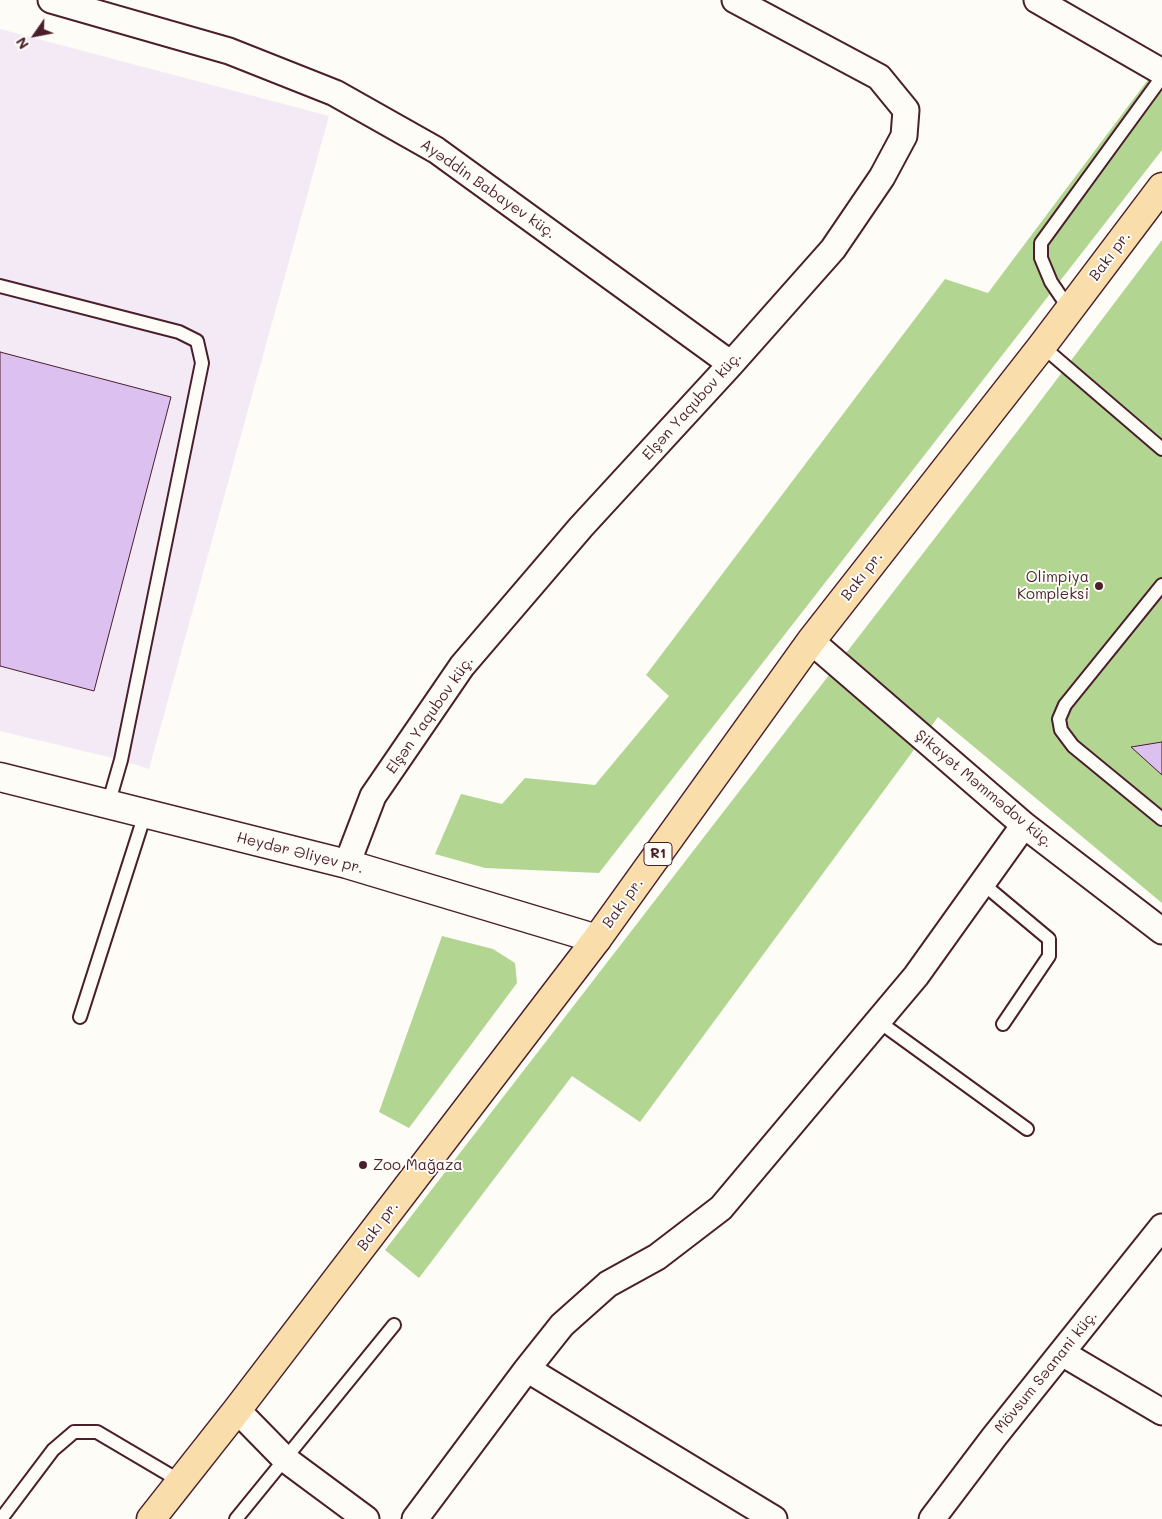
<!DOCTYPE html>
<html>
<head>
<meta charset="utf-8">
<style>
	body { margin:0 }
	#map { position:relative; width:1162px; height:1519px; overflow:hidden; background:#fdfcf7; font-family:Mali,sans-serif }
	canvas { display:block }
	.north { position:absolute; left:10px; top:10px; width:50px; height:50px; -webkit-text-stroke:4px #fdfcf7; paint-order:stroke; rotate:237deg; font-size:14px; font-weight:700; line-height:20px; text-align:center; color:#4a1f2b }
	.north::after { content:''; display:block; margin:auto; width:18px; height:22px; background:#4a1f2b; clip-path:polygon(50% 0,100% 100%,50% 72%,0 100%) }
</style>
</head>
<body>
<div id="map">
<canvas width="1162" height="1519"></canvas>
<div class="north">N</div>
</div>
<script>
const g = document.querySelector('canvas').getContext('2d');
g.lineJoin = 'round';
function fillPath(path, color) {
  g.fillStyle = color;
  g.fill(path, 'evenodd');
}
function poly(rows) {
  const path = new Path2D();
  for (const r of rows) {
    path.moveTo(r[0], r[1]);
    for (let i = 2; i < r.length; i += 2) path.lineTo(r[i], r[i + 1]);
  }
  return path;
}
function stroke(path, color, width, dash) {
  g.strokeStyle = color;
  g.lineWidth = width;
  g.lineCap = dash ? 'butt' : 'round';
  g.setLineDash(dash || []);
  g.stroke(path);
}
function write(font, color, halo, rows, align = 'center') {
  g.font = font + ' Mali,sans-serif';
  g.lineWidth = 4;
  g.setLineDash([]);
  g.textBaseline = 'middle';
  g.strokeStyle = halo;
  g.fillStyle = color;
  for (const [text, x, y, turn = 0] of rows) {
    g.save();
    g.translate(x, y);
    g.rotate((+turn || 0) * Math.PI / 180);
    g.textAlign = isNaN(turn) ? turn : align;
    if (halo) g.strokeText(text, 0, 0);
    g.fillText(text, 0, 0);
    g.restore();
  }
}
const built = poly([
	[0,29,329,116,149,769,121,760,0,731]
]);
const green = poly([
	[1162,61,1162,150,599,873,485,868,435,854,461,794,502,804,525,778,595,785,669,696,646,675,945,279,988,293],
	[1162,240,1162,903,938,717,640,1122,572,1076,419,1278,385,1250,1026,420],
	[442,936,493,949,515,963,517,983,409,1128,379,1112]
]);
const building = poly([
	[0,352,171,397,94,691,0,666,0,352],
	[1162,742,1162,775,1131,747,1162,742]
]);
const lane = poly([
	[0,286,179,332,197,341,202,363,121,760,108,805],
	[1070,310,1051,282,1041,258,1041,243,1162,77],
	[1042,346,1162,449],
	[1162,585,1065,705,1059,719,1061,730,1073,746,1162,819],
	[982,883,1049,939,1049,956,1003,1024],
	[80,1017,145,814],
	[878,1021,1027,1129],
	[1,1519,53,1450,74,1432,97,1432,180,1481],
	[236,1519,394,1325]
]);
const street = poly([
	[51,0,229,51,335,93,436,150,731,364],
	[1037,0,1162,72],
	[811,641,1024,825,1162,931],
	[347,864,373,796,462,666,581,527,731,364,833,249,882,177,904,136,906,110,879,77,735,0],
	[1062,1353,1162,1412],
	[527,1369,774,1519],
	[237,1410,285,1459,366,1519],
	[415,1519,527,1369,562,1325,608,1284,657,1257,721,1208,916,976,1024,825],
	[932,1519,994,1437,1162,1227]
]);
const secondary = poly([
	[0,777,347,864,597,939]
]);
const primary = poly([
	[151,1519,237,1410,597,939,811,641,1042,346,1162,187]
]);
const markers = [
	[1099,586,5,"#4a1f2b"],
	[363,1165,5,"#4a1f2b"]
];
const shields = [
	[658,854,28]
];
const shieldNames = [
	["R1",658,854]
];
const streetNames = [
	["Ayəddin Babayev küç.",488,189,35],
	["Bakı pr.",1110,256,-53],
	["Elşən Yaqubov küç.",692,406,-48],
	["Bakı pr.",862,576,-52],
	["Elşən Yaqubov küç.",430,715,-55],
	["Şikayət Məmmədov küç.",984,789,40],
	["Heydər Əliyev pr.",300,853,14],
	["Bakı pr.",623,903,-54],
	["Bakı pr.",378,1226,-53],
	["Mövsum Səanani küç.",1046,1372,-51]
];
const poiNames = [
	["Olimpiya",1089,577],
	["Kompleksi",1089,594],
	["Zoo Mağaza",373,1165,"left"]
];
fillPath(built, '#f3eaf5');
fillPath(green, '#b2d691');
fillPath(building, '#dcc0ef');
stroke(building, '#4a1f2b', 1);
stroke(lane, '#4a1f2b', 16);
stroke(street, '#4a1f2b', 29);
stroke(secondary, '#4a1f2b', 31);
stroke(primary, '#4a1f2b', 31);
stroke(lane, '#fdfcf7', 12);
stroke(street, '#fdfcf7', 25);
stroke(secondary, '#fdfcf7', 28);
stroke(primary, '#f9deab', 28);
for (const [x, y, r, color] of markers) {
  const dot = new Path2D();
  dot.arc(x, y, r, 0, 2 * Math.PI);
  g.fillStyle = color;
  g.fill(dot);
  stroke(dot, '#fdfcf7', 2);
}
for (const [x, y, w] of shields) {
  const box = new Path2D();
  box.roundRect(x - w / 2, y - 11.5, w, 23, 4);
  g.fillStyle = '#fdfcf7';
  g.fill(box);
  stroke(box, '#4a1f2b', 1);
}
write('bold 14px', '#4a1f2b', null, shieldNames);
write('15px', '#4a1f2b', '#fdfcf7', streetNames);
write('15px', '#4a1f2b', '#fdfcf7', poiNames, 'right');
</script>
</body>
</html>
